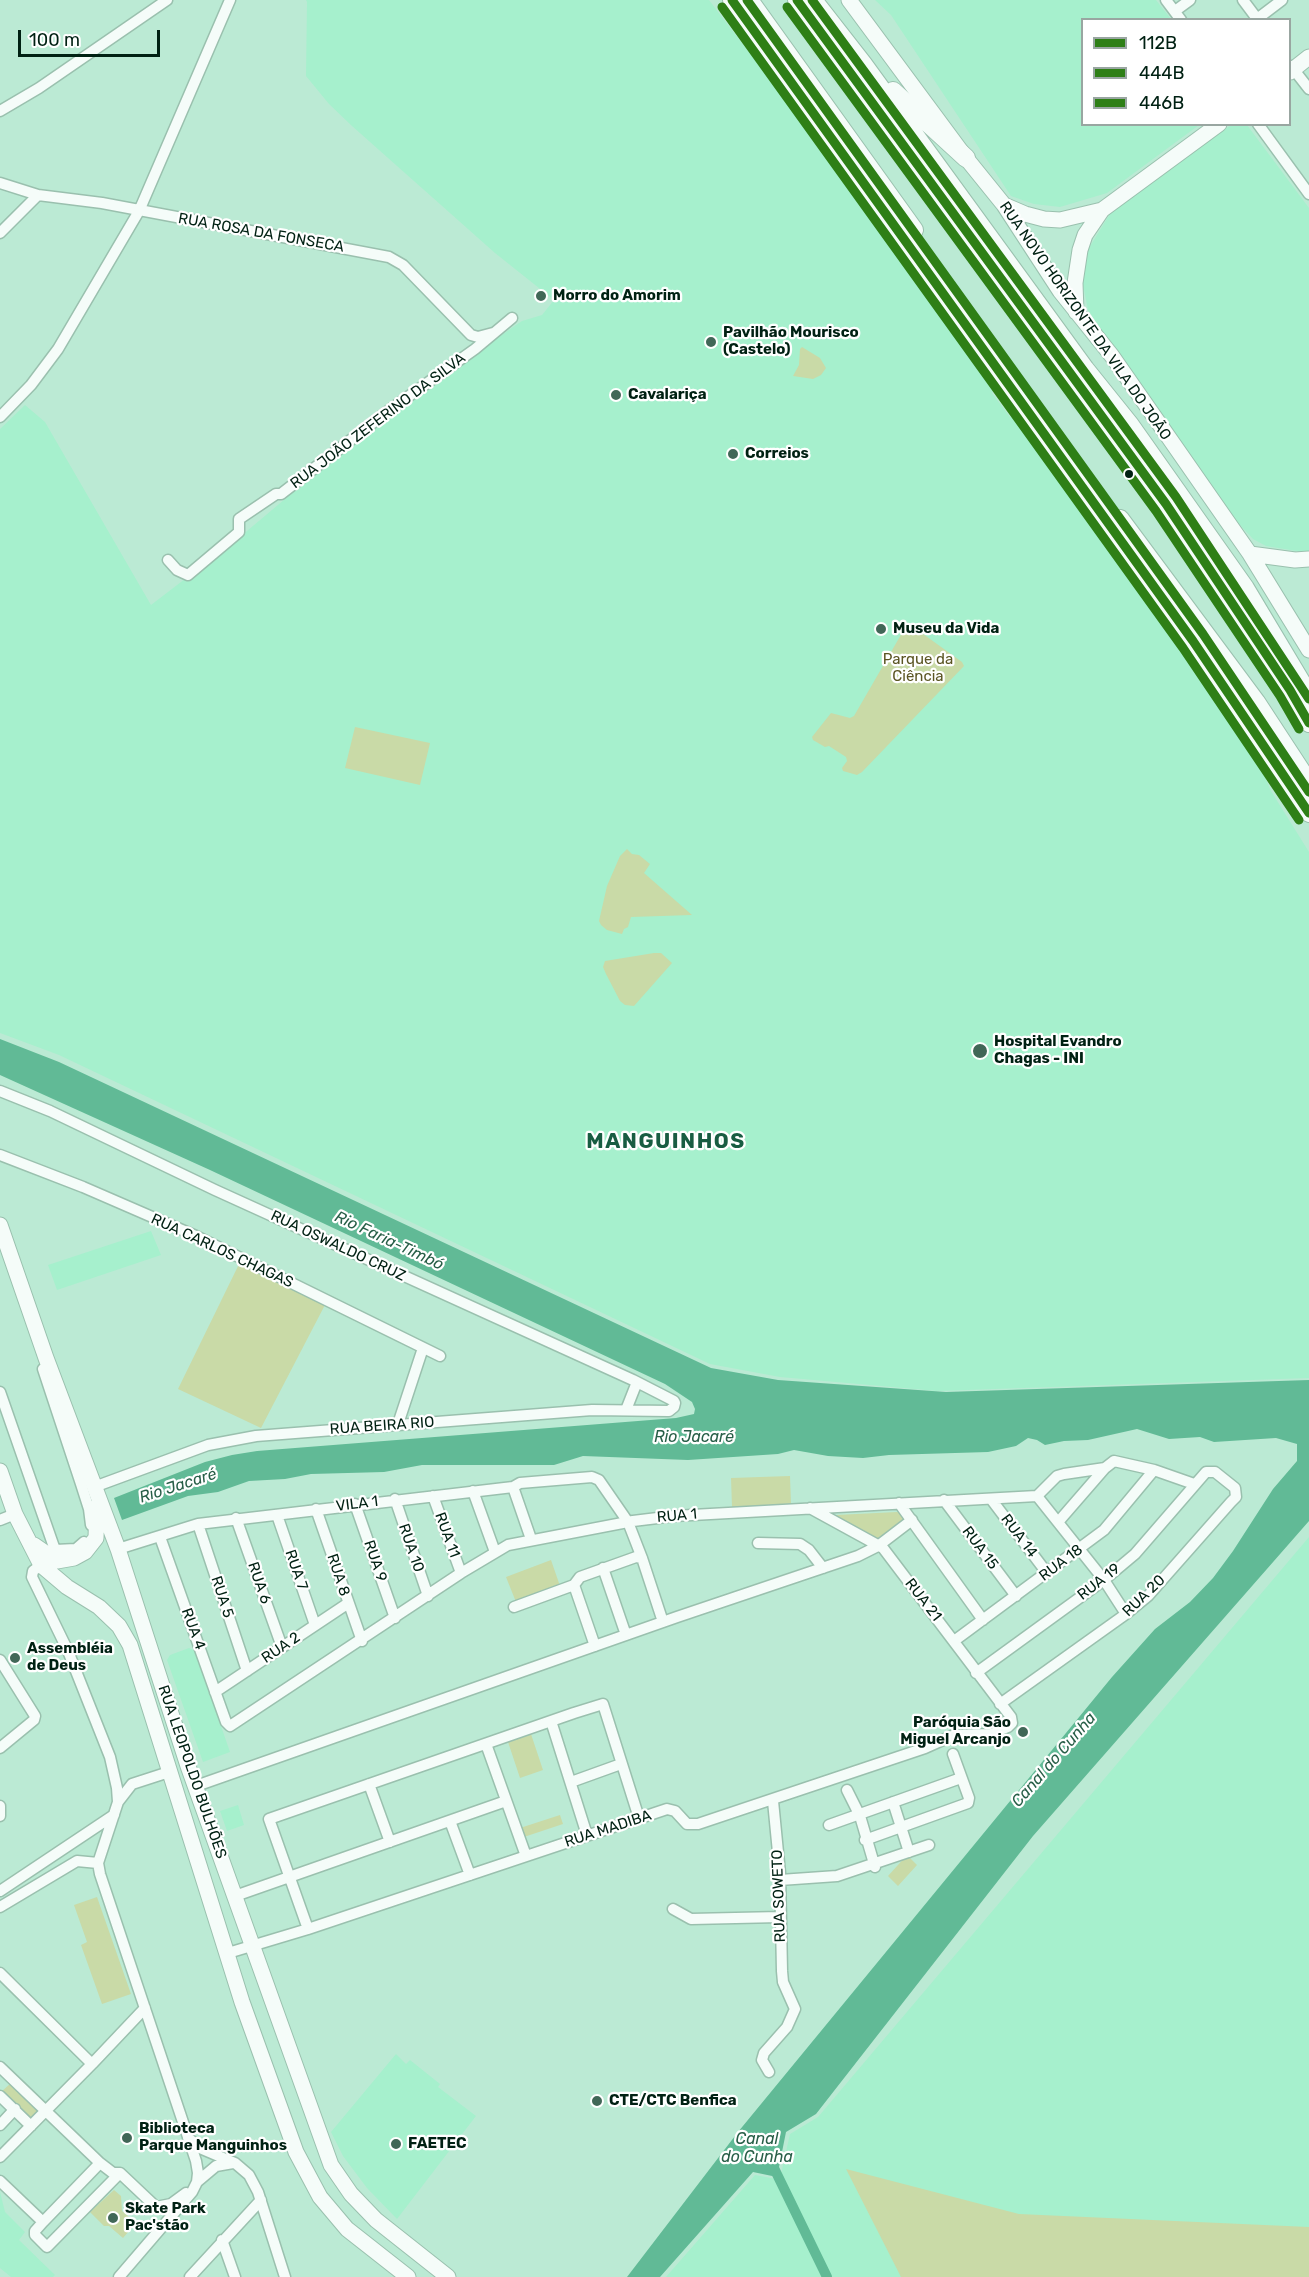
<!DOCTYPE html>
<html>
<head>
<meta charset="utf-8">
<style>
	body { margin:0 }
	#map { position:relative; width:1309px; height:2277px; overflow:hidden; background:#bbead4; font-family:Rubik,sans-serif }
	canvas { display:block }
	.legend { position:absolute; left:1081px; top:18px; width:210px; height:108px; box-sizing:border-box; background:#fff; border:2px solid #99a6a1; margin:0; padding:8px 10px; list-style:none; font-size:18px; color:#002113 }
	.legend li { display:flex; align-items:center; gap:12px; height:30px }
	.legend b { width:30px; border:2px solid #99a6a1 }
	.scale { position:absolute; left:18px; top:30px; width:142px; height:27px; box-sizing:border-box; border:3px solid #002113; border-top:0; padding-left:8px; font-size:18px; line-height:21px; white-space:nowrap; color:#002113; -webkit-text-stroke:4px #fff; paint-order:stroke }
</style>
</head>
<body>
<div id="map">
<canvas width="1309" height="2277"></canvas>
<ul class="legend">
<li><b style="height:8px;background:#2e7f16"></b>112B</li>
<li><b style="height:8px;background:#2e7f16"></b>444B</li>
<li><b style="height:8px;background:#2e7f16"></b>446B</li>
</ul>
<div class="scale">100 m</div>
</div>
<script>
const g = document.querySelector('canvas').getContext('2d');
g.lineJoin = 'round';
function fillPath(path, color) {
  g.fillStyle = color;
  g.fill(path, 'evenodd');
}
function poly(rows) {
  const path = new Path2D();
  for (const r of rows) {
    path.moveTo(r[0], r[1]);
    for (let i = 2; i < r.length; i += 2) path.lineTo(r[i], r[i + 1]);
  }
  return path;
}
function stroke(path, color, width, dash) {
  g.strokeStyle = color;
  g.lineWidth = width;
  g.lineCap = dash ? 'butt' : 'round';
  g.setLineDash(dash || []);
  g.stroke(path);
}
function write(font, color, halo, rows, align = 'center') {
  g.font = font + ' Rubik,sans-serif';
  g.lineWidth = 4.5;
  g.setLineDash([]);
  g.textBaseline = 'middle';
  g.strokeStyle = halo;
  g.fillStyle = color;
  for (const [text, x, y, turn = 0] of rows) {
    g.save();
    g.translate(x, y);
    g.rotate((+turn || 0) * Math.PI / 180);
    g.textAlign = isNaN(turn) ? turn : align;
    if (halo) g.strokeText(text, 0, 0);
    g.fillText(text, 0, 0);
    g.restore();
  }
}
const built = poly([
	[306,0,709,0,778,90,807,122,995,386,992,393,1010,417,1018,419,1181,650,1260,765,1271,791,1309,852,1309,1378,937,1391,780,1377,710,1364,59,1055,0,1033,0,429,25,405,45,422,151,605,241,536,354,441,513,327,522,321,542,315,554,300,495,253,352,126,329,104,306,76,307,2],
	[875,0,1156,0,1171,19,1082,20,1082,124,1199,125,1107,193,1060,207,1034,204,1011,196,891,15],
	[1231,125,1247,125,1309,208,1309,553,1266,546,1253,539,1228,512,1098,327,1088,310,1081,275,1089,248,1111,212],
	[151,1231,161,1255,57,1290,48,1265],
	[1309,1537,1309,2277,666,2277,755,2175,776,2179,781,2174,790,2134,818,2117],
	[189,1648,194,1650,196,1654,230,1752,203,1762,167,1660,170,1655],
	[238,1805,244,1825,227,1831,220,1811],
	[396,2054,406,2064,410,2060,440,2084,438,2087,476,2116,397,2219,367,2188,343,2156,331,2132],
	[0,2192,5,2212,25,2232,19,2240,55,2275,53,2277,11,2277,0,2268]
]);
const green = poly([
	[802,347,820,358,826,368,821,375,813,379,793,376,799,365,800,349],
	[906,626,912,626,962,662,964,666,862,772,857,775,843,771,842,768,847,761,846,757,829,746,825,747,813,740,812,737,831,713,850,718,854,716],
	[355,727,430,743,420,785,345,768],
	[627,849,632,854,639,855,650,864,644,873,692,915,631,917,628,927,624,929,622,934,607,930,601,925,599,921,607,886,620,856],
	[654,953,661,953,672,963,634,1006,625,1005,620,1001,606,974,603,967,605,961],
	[241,1260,327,1301,261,1428,178,1389],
	[790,1476,791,1504,732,1507,731,1478],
	[897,1512,902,1514,904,1518,901,1522,878,1538,874,1538,862,1530,835,1520,834,1517,836,1515],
	[551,1560,560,1586,516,1602,506,1577],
	[530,1731,543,1770,520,1778,507,1739],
	[560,1815,563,1824,524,1837,520,1828],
	[907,1855,917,1865,898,1886,888,1876],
	[97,1897,131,1994,102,2004,81,1945,87,1942,74,1905],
	[11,2083,37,2109,38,2113,31,2121,1,2092],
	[846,2169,1019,2214,1309,2227,1309,2277,901,2277],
	[114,2190,121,2196,122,2211,136,2223,123,2238,109,2226,104,2226,90,2212]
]);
const water = poly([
	[0,1039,59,1062,711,1368,778,1380,946,1392,1309,1380,1309,1521,1033,1836,816,2114,786,2132,777,2177,753,2172,660,2277,627,2277,738,2132,1112,1677,1155,1629,1190,1602,1213,1578,1233,1551,1273,1489,1297,1461,1297,1444,1276,1438,1214,1442,1200,1437,1169,1439,1137,1429,1088,1440,1064,1441,1045,1445,1037,1440,1028,1438,1016,1446,988,1452,889,1455,863,1458,828,1456,794,1450,778,1454,688,1460,583,1456,554,1465,422,1465,384,1472,311,1474,285,1479,249,1481,218,1492,188,1496,122,1520,114,1498,205,1462,232,1455,257,1451,676,1418,694,1414,695,1409,692,1402,665,1384,210,1170,0,1075]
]);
const canal = poly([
	[772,2164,827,2277]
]);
const street = poly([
	[1166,0,1181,20],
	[1243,0,1258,20],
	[1175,11,1190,0],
	[1257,19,1282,0],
	[1291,66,1309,89],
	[0,111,39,88,167,0],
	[1258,124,1309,194],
	[0,183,38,195,102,203,389,257,403,265,471,335,478,337,493,333],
	[0,233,38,195],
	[0,417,31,385,58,349,139,211,230,0],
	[168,560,177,570,188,575,239,532,239,519,276,494,281,494,388,411,475,349,512,318],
	[0,1091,50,1111,215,1190,633,1380,674,1401,675,1403,674,1407,669,1411,592,1410,256,1436,208,1445,94,1487],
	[0,1155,83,1187,196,1236,440,1356],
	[43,1369,81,1484,89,1509,91,1525],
	[0,1392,55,1550,76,1549,84,1542],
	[626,1410,637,1382],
	[398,1424,423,1348],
	[513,1487,531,1539],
	[473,1491,495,1552],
	[433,1496,461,1573],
	[1037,1496,1057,1476,1064,1474,1105,1468],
	[395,1499,428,1596],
	[991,1499,1047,1573],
	[944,1500,1016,1596],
	[899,1503,983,1620],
	[355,1504,395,1618],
	[316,1509,362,1641],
	[277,1515,315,1625],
	[236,1518,282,1647],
	[0,1520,15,1514],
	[1059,1521,1105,1468,1114,1461,1154,1470,1194,1484],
	[198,1524,247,1671],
	[160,1537,226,1722,230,1726,461,1573,508,1545,633,1521,674,1516,1037,1496,1104,1580,1126,1614],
	[758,1543,800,1544,809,1550,823,1568],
	[118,1549,198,1524,513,1487,520,1483,592,1477,599,1480,628,1522,642,1558,663,1622],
	[41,1565,33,1571,32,1577,68,1651,110,1757,117,1788,118,1802,98,1863,100,1874,196,2161,198,2173,197,2182,192,2192,119,2277],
	[603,1568,626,1635],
	[574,1585,580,1577,636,1557,642,1558],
	[514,1607,574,1585,595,1646],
	[954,1641,1104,1530,1154,1470],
	[0,1660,35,1716,34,1720,0,1748],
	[976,1673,1104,1580,1135,1554,1206,1472,1215,1472,1235,1488,1236,1497,1231,1502,1148,1596,1126,1614,1000,1704],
	[215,1692,347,1604],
	[551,1721,587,1835],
	[486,1744,526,1856],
	[571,1782,621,1764],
	[369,1784,390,1842],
	[196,1786,677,1617,858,1556,878,1546,912,1520],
	[847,1790,860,1816,875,1867],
	[118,1802,132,1784,169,1772],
	[893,1802,909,1852],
	[0,1806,0,1816],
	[450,1821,470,1875],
	[829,1825,961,1778],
	[865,1840,968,1803,969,1798,953,1754],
	[780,1880,837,1876,929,1845],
	[0,1891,114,1815],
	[235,1896,506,1801],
	[0,1907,77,1861,98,1863],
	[673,1909,691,1919,780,1917],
	[308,1929,269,1819,574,1713,603,1704,639,1818],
	[228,1953,308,1929,667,1809,675,1811,687,1824,698,1824,925,1748,954,1735,991,1734,1008,1727,1012,1723,1011,1717,883,1548,810,1508],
	[0,1973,92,2064,145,2008],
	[0,2067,100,2163,43,2222,0,2181],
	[769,2072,762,2060,764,2053,787,2027,795,2009,783,1982,782,1971,780,1873,773,1801],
	[0,2096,31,2126],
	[0,2125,15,2109],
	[188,2138,202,2149,235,2163,249,2175,258,2192,285,2277],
	[0,2157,92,2064],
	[120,2173,156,2207,171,2204,186,2193],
	[197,2182,216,2166,233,2163],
	[43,2222,35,2231,35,2235,47,2247,120,2173,113,2173,100,2163],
	[222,2240,235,2277],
	[190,2277,261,2200]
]);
const secondary = poly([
	[849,0,966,158,1004,205,1060,291,1112,356,1250,554,1309,650],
	[1290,72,1309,57],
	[1004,205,1025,214,1044,219,1060,220,1102,210],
	[1076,312,1075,283,1080,250,1085,235,1102,210,1219,124],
	[1250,554,1295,560,1309,559],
	[0,1225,46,1358,118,1549,188,1766,331,2165,351,2194,376,2220,448,2277],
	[0,1471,15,1514,41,1565,67,1587,99,1607,119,1626,130,1645,242,2002,296,2152,320,2197,347,2229,408,2277],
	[34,1545,57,1561,74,1558,85,1552,96,1538,97,1506]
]);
const highway = poly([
	[732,0,1193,641,1309,813],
	[749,0,914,230],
	[797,0,1166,504,1290,690,1309,723],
	[813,0,863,64,1085,369,1130,425,1245,588,1309,695],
	[893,91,966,158],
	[1120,519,1256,702,1309,783]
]);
const bus1 = poly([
	[732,0,1193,641,1309,813],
	[797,0,1166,504,1290,690,1309,723]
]);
const bus2 = poly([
	[722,7,1183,648,1299,820],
	[787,7,1156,511,1280,696,1299,729]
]);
const bus3 = poly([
	[747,0,1203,634,1309,792],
	[812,0,1176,497,1309,699]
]);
const markers = [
	[541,296,6,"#416757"],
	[711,342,6,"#416757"],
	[616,395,6,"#416757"],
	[733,454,6,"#416757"],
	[1129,474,5,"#002113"],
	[881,629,6,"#416757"],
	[980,1051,8,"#416757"],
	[15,1658,6,"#416757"],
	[1023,1732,6,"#416757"],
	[597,2101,6,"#416757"],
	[127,2138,6,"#416757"],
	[396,2144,6,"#416757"],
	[113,2218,6,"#416757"]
];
const streetNames = [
	["RUA ROSA DA FONSECA",261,233,10],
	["RUA NOVO HORIZONTE DA VILA DO JOÃO",1085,321,55],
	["RUA JOÃO ZEFERINO DA SILVA",378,421,-37],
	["RUA OSWALDO CRUZ",338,1246,25],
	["RUA CARLOS CHAGAS",222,1251,25],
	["RUA BEIRA RIO",382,1426,-4],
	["VILA 1",357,1504,-7],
	["RUA 1",677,1516,-5],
	["RUA 11",447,1535,70],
	["RUA 14",1019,1536,53],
	["RUA 10",411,1548,71],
	["RUA 15",980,1548,53],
	["RUA 9",375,1561,71],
	["RUA 18",1061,1563,-37],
	["RUA 7",296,1570,71],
	["RUA 8",338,1575,72],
	["RUA 19",1099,1582,-38],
	["RUA 6",259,1583,71],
	["RUA 20",1144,1596,-44],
	["RUA 5",222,1597,72],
	["RUA 21",923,1600,52],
	["RUA 4",193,1629,70],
	["RUA 2",281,1648,-34],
	["RUA LEOPOLDO BULHÕES",192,1772,71],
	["RUA MADIBA",608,1829,-18],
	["RUA SOWETO",779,1896,-92]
];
const poiNames = [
	["Morro do Amorim",553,296],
	["Pavilhão Mourisco",723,333],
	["(Castelo)",723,350],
	["Cavalariça",628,395],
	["Correios",745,454],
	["Museu da Vida",893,629],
	["Hospital Evandro",994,1042],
	["Chagas - INI",994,1059],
	["Assembléia",27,1649],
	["de Deus",27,1666],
	["Paróquia São",1011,1723,"right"],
	["Miguel Arcanjo",1011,1740,"right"],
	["CTE/CTC Benfica",609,2101],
	["Biblioteca",139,2129],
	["Parque Manguinhos",139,2146],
	["FAETEC",408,2144],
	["Skate Park",125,2209],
	["Pac'stão",125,2226]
];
const parkNames = [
	["Parque da",918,660],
	["Ciência",918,677]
];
const waterNames = [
	["Rio Faria-Timbó",389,1241,25],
	["Rio Jacaré",694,1437],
	["Rio Jacaré",178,1486,-18],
	["Canal do Cunha",1054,1760,-49],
	["Canal",757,2139],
	["do Cunha",757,2157]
];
const districtNames = [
	["MANGUINHOS",666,1142]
];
fillPath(built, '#a6f0cd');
fillPath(green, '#c9daa7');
fillPath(water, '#61ba96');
stroke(canal, '#61ba96', 10);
stroke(street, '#9ac0ae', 13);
stroke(secondary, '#9ac0ae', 17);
stroke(highway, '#9ac0ae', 20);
stroke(street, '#f5fcf9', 10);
stroke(secondary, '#f5fcf9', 15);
stroke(highway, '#f5fcf9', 18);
stroke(bus1, '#2e7f16', 9);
stroke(bus2, '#2e7f16', 9);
stroke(bus3, '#2e7f16', 9);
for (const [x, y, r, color] of markers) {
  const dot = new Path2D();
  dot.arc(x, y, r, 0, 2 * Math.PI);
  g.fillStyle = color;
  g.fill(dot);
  stroke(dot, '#fff', 2);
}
write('15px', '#002113', '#fff', streetNames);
write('bold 15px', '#002113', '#fff', poiNames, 'left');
write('15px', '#5b5523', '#fff', parkNames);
write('italic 16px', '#285f48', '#fff', waterNames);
g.letterSpacing = '1.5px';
write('bold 21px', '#185d42', '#fff', districtNames);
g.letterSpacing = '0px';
</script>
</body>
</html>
